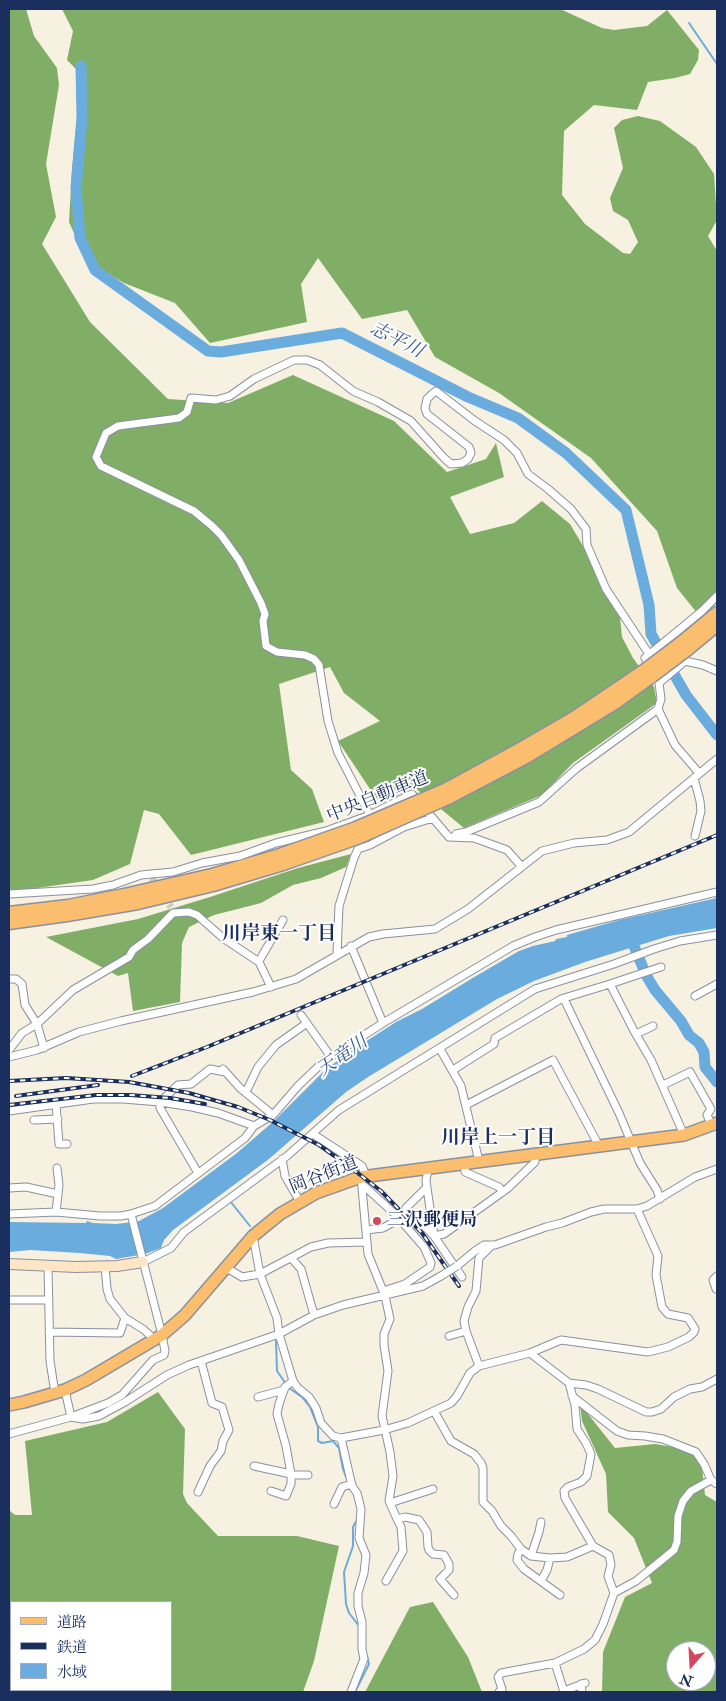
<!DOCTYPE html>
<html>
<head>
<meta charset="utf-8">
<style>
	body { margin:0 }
	#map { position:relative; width:726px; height:1701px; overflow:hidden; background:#f7f1e2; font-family:"IM FELL Double Pica","Noto Serif JP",serif }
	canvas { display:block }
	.frame { position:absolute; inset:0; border:10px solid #1b2f5e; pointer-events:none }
	.legend { position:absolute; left:10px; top:1601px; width:162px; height:90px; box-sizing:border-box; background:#fff; border:1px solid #a4acbf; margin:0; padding:6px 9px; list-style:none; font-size:15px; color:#1b2f5e }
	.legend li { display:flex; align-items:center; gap:10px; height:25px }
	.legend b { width:25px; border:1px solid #a4acbf }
	.north { position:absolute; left:666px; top:1641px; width:50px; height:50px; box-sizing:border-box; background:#fff; border:1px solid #a4acbf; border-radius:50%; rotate:199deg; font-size:14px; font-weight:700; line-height:20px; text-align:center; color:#1b2f5e }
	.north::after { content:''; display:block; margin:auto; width:18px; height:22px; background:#d1495b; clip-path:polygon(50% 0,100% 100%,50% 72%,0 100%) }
</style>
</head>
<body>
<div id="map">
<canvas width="726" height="1701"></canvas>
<div class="frame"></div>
<ul class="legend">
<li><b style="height:6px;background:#fabe6e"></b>道路</li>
<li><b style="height:6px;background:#1b2f5e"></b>鉄道</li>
<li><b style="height:14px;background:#6aacde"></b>水域</li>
</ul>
<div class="north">N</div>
</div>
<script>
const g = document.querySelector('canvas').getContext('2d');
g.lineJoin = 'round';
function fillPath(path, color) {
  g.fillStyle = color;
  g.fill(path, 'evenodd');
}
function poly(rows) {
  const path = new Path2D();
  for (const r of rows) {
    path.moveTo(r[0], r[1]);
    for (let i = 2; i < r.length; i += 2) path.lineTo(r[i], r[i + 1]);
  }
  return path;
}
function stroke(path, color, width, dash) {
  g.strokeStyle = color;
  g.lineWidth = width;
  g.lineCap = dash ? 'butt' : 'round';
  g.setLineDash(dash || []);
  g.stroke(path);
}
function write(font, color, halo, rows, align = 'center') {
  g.font = font + ' "IM FELL Double Pica","Noto Serif JP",serif';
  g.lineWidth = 4;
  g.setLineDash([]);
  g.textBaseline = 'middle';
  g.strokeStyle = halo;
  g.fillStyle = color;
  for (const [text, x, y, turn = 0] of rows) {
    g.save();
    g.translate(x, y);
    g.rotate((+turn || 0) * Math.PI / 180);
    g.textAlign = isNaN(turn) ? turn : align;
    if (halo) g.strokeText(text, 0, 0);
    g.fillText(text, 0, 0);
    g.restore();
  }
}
const forest = poly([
	[9,9,26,9,34,36,57,68,59,85,46,164,56,217,42,244,90,322,168,399,228,403,293,375,394,421,447,472,486,459,496,443,504,477,450,497,470,534,514,523,542,501,570,524,619,607,622,637,633,658,654,687,657,703,573,763,542,795,464,828,414,787,380,804,338,741,380,721,344,693,330,667,279,684,291,770,312,789,324,822,191,855,159,814,144,810,130,864,93,880,9,892],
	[62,9,560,9,602,28,614,30,647,26,667,10,699,50,698,60,690,74,675,78,648,82,637,110,594,105,564,131,562,195,585,224,623,253,630,254,638,242,628,220,613,211,610,198,623,168,614,128,622,120,638,116,660,121,696,147,714,174,717,220,708,236,717,251,717,603,701,618,677,588,657,531,591,458,499,393,435,357,407,310,362,319,318,258,301,284,307,322,210,343,175,303,124,283,86,260,69,222,72,169,81,74,67,60,73,31],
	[351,854,346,867,321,878,293,885,261,903,214,915,189,927,182,943,180,1002,133,1011,128,973,118,976,46,937,138,919,210,897,298,868],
	[158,1392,185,1429,183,1494,187,1503,218,1536,297,1536,339,1546,314,1661,303,1692,9,1692,9,1510,15,1515,32,1515,25,1441,107,1422],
	[11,1602,171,1602,171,1690,11,1690],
	[580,1404,615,1448,655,1444,692,1450,702,1467,705,1495,717,1502,717,1692,602,1692,603,1652,625,1597,652,1583,634,1538,608,1512,606,1474,582,1421],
	[676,1651,706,1651,706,1681,676,1681],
	[433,1602,468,1657,482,1692,365,1692,410,1607]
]);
const water = poly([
	[717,898,717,928,669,936,585,962,534,981,497,999,368,1077,346,1092,269,1159,173,1230,164,1240,161,1248,145,1254,116,1259,110,1256,80,1253,30,1250,9,1252,9,1222,86,1223,87,1221,93,1223,116,1224,133,1222,139,1221,163,1208,237,1153,274,1121,323,1072,345,1055,396,1022,422,1009,476,976,519,951,533,946,555,941,556,939,567,937,567,935,619,920]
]);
const stream = poly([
	[689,23,717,64],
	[717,119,717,121],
	[230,1201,250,1226],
	[276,1341,277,1371,286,1384],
	[289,1388,302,1397,310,1407,318,1427,318,1441,322,1443,333,1441,339,1448,343,1469,346,1477],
	[358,1518,353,1527,353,1546,344,1572,346,1604,349,1613,359,1626],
	[355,1692,369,1664,367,1656]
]);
const river = poly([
	[81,66,82,118,76,188,80,238,95,270,208,351,221,352,342,333,468,397,518,418,566,453,626,510,649,605,651,634,686,695,717,735],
	[629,934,646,975,655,990,681,1021,689,1035,699,1043,704,1052,705,1067,717,1082]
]);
const streetTunnel = poly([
	[152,878,171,907]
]);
const street = poly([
	[680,654,685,661,703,665,717,671],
	[659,683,685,661],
	[658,709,675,745,699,773],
	[694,778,700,801,701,811,695,836],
	[370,815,338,753,328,721,319,665,314,659,305,655,277,652,266,646,263,621,265,614,261,603,239,560,221,535,212,526,194,511,101,466,96,457,106,433,118,426,179,418,187,412,191,398,216,400,230,396,254,379,294,360,307,360,320,365,353,391,378,402,411,421,444,458,451,464,462,463,468,459,471,453,469,447,427,414,425,408,427,399,432,394,436,391,475,421,504,440,517,453,528,474,548,489,571,509,586,529,587,545,606,589,649,654],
	[456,834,466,832,539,802,577,768,658,709,661,699,659,683,645,658,702,611,717,596],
	[9,894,93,889,113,885,141,875,173,872,202,863,240,856,276,843,326,831,370,815,412,794,449,837,474,838,507,850,522,867],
	[351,946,383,1023],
	[337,954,339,906,354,858,358,849,370,845,404,827,433,818],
	[259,961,283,920],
	[9,979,16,979,22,984,25,1005,37,1024,44,1048],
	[610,984,661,967],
	[695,996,717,984],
	[564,999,619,1113,640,1163,657,1190,660,1199],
	[301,1015,331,1057],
	[636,1034,653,1026],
	[440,1049,461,1086,479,1161],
	[9,1050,22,1033,37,1024,73,990,129,957,133,950,148,939,173,913,189,912,197,915,223,938,259,962,271,987],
	[9,1057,37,1050,79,1032,121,1021,253,992,296,979,369,937,383,934,435,929,468,909,542,851,574,843,607,840,629,832,717,759],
	[223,1069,240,1088,273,1115],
	[453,1070,494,1044,495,1038,561,999,610,984,634,1031,651,1060,684,1135],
	[663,1085,690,1072,711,1109,707,1115,712,1126],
	[246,1092,258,1067,276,1045,307,1023],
	[56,1104,59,1144,67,1144],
	[466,1105,553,1060,599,1146],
	[9,1111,93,1099,123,1099,160,1102,192,1107,218,1113,254,1126],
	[34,1120,58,1119],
	[313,1134,362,1166,366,1176],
	[282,1159,285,1176,300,1202],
	[465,1163,465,1172,499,1187,503,1192],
	[428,1168,426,1181,434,1236,444,1234,508,1188,535,1162,535,1154],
	[198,1173,160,1108,160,1102,178,1085,191,1084,210,1069,225,1072],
	[361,1177,368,1254,385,1296,390,1319,384,1334,384,1345,388,1371,382,1416,390,1452,393,1476,389,1501,397,1519,405,1517,419,1520,427,1532,428,1547,429,1550,433,1554,444,1555,449,1564,449,1570,440,1579,454,1595],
	[362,1184,397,1216,392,1223,383,1228,366,1230],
	[427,1187,406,1208,434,1236,462,1277],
	[9,1188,26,1187,58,1194],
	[56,1212,59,1185,57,1168],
	[9,1214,56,1212,100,1216,121,1216,131,1214,155,1206,245,1138,254,1126,273,1115,298,1086,324,1061,383,1023,513,946,535,937,556,930,717,892],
	[253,1236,260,1274,277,1318,279,1334,293,1381,298,1388,309,1397,316,1408,321,1423,333,1436,341,1438,384,1430,408,1423,451,1403,457,1396,470,1373,479,1366,530,1353,569,1383,586,1385,598,1389,646,1412,652,1412,661,1409,674,1397,690,1389,702,1387,717,1379],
	[291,1258,301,1269,314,1315],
	[143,1262,171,1248,184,1232,287,1156,339,1110,535,989,614,964,654,949,680,941,717,935],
	[105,1266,107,1289,110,1299,125,1318,143,1329,154,1339],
	[457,1266,475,1251,484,1245,495,1245,546,1227,562,1223,591,1212,604,1209,637,1209,647,1206,695,1177,717,1169],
	[48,1267,50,1361,55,1393],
	[225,1267,242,1277,260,1274,311,1247,328,1243,367,1242],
	[717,1276,713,1280,716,1289,717,1288],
	[383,1291,405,1284,430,1267,431,1263,424,1247,397,1216],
	[9,1300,49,1300],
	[466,1331,464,1321,468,1307,476,1291,479,1258,492,1245],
	[49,1332,120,1333,125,1318],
	[449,1336,466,1331,479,1366],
	[530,1353,561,1340,648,1352,668,1347,689,1337,694,1332,695,1329,688,1318,668,1314,662,1307,656,1275,658,1256,637,1209],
	[65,1390,71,1417],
	[572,1396,617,1431,628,1435,645,1436,663,1439,696,1452,704,1464,711,1480,717,1484],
	[258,1397,284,1390],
	[434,1411,451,1441,474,1454,481,1463,483,1468,483,1502,492,1511,501,1526,511,1536,521,1549,531,1556,550,1558,567,1557,593,1546],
	[71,1417,83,1419,99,1416,125,1402,167,1375,189,1365,279,1334,314,1315,343,1305,423,1286,441,1276],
	[9,1434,71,1417,108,1403,122,1395,153,1360,164,1355,165,1351,162,1335,131,1214],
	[341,1438,352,1486,357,1493,361,1509,359,1538,366,1555,364,1573,358,1593,358,1606,362,1622,362,1649,364,1659,351,1692],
	[254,1466,291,1474],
	[291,1475,308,1475],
	[271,1491,286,1496,291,1484,291,1474,286,1446,277,1414,279,1404,285,1387,293,1381],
	[198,1492,210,1466,221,1451,223,1441,229,1430,222,1407,212,1403,201,1361],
	[390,1503,433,1489],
	[334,1504,342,1487,352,1484],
	[521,1549,518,1554,517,1560,524,1569,560,1595],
	[531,1556,539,1532,541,1522],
	[386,1581,403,1551,401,1527,397,1519],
	[541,1581,547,1570,550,1558],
	[614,1593,636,1581,674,1550,677,1542,678,1516,683,1501,691,1491,711,1480],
	[555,1663,564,1692],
	[581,1684,582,1692],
	[564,1691,585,1683],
	[499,1692,502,1689,498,1677,501,1673,555,1663,584,1649,595,1640,603,1624,614,1593,608,1576,611,1565,609,1555,593,1546,565,1498,564,1491,568,1487,581,1482,587,1476,591,1454,586,1443,577,1429,575,1405,569,1383]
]);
const secondary = poly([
	[9,1264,76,1267,117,1266,143,1262]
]);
const primary = poly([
	[9,1405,24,1402,65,1390,86,1380,162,1335,185,1315,253,1236,280,1214,316,1193,361,1177,684,1135,717,1123]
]);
const highway = poly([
	[682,642,717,613],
	[688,649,717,625],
	[447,789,522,748,574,718,645,670],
	[450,797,528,756,615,703,651,677],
	[9,913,68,906,124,895,212,875,280,855],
	[9,923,67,915,138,903,213,885,283,864]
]);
const rail = poly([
	[132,1076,207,1047,717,835],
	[9,1081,66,1078,129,1082,189,1093,238,1107,270,1120,319,1145,350,1167,381,1191,422,1233,459,1286],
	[16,1096,98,1085],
	[9,1105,96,1095,130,1095,170,1098,205,1104]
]);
const streetBridge = poly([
	[441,1276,457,1266]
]);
const highwayBridge = poly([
	[645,670,682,642],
	[651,677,688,649],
	[280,855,356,828,447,789],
	[283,864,360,837,450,797]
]);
const markers = [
	[377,1221,5,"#d1495b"]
];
const streetNames = [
	["中央自動車道",378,798,-22],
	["岡谷街道",324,1176,-22]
];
const poiNames = [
	["三沢郵便局",387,1221]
];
const waterNames = [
	["志平川",396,341,27],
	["天竜川",343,1057,-35]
];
const neighbourhoodNames = [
	["川岸東一丁目",279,935],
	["川岸上一丁目",498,1139]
];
fillPath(forest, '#81ae67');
fillPath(water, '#6aacde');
stroke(stream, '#6aacde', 2);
stroke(river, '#6aacde', 11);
stroke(streetTunnel, '#cbcac8', 7, [7, 3.5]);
stroke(street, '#8990a0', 9);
stroke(secondary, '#8990a0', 12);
stroke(primary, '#8990a0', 14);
stroke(highway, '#8990a0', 15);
stroke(street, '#fff', 7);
stroke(secondary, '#fde5c5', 10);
stroke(primary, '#fabe6e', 11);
stroke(highway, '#fabe6e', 12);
stroke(rail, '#1b2f5e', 4);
stroke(rail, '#fff', 2, [5.5]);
stroke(streetBridge, '#8990a0', 9, []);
stroke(highwayBridge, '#8990a0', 15, []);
stroke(streetBridge, '#fff', 7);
stroke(highwayBridge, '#fabe6e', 12);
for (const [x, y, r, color] of markers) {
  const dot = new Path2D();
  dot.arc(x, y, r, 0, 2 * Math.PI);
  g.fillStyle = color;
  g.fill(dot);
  stroke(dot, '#fff', 2);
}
write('18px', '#1b2f5e', '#fff', streetNames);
write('bold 18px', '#1b2f5e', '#fff', poiNames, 'left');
write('italic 19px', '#375b8b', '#fff', waterNames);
write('bold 19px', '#1b2f5e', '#fff', neighbourhoodNames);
</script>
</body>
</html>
